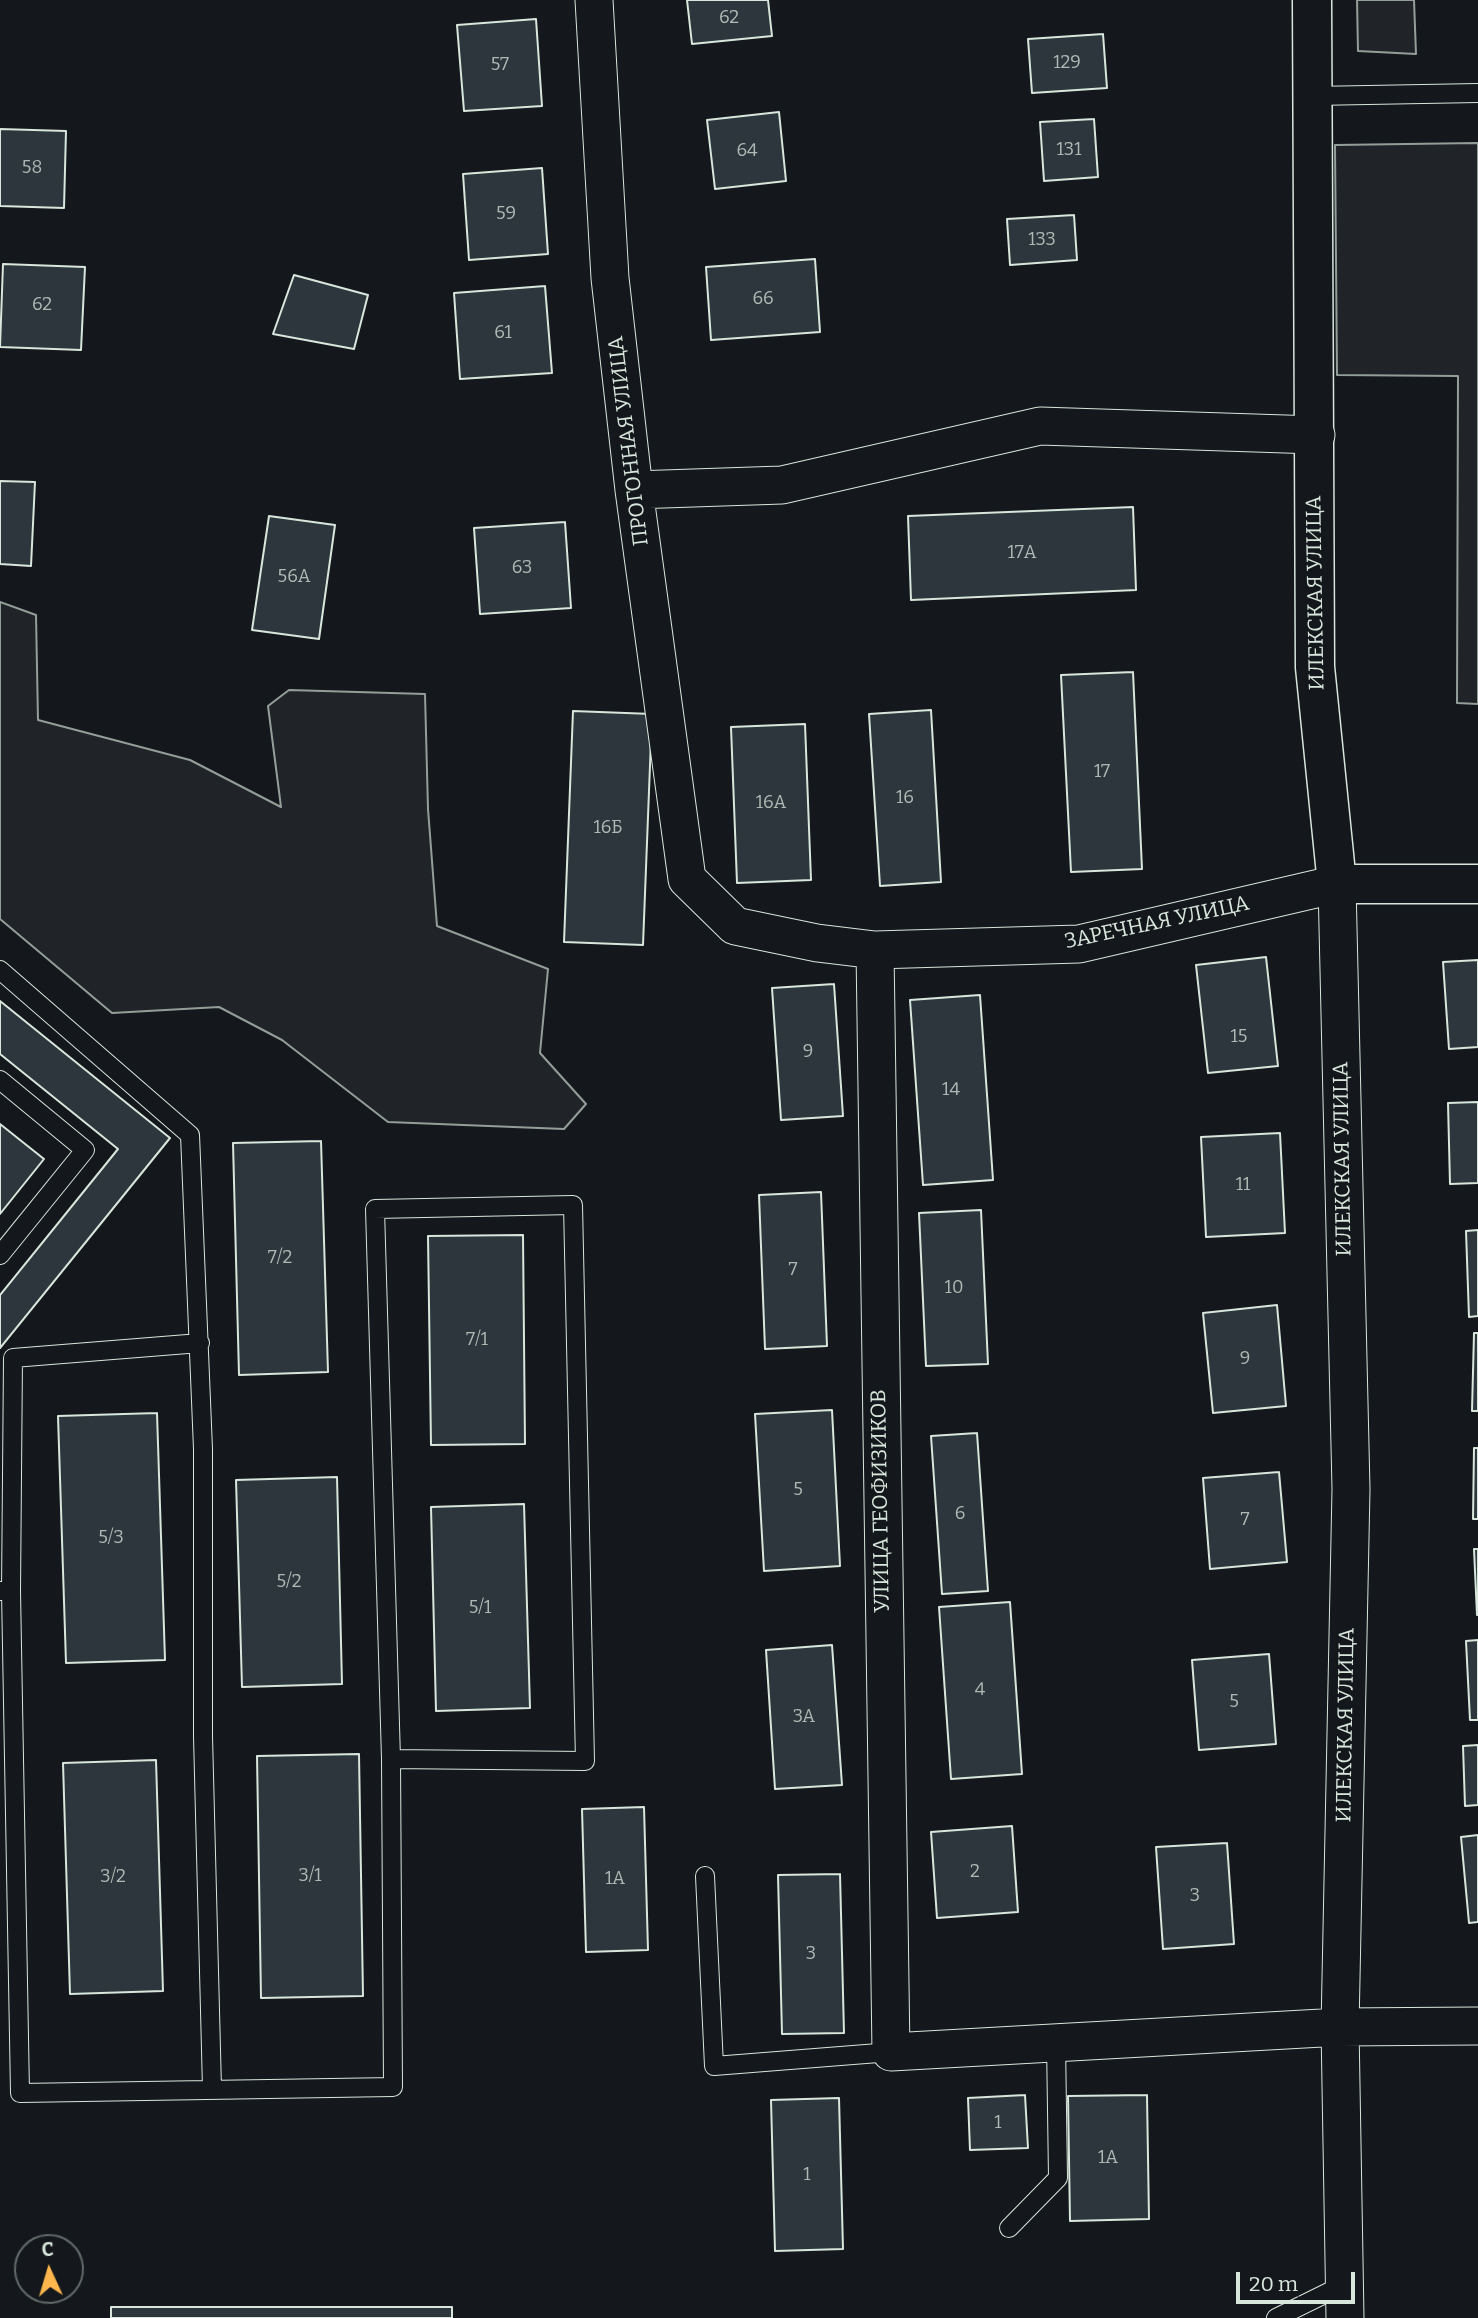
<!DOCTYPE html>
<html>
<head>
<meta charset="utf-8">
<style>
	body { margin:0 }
	#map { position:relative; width:1478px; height:2318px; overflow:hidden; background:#14181c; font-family:Bitter,serif }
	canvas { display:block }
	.north { position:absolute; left:14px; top:2234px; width:70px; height:70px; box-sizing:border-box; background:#14181c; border:2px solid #626a69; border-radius:50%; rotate:356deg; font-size:19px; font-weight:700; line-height:28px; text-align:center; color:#d8e6dc }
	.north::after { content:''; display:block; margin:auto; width:24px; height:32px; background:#ffb74d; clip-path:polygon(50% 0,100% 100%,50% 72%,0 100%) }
	.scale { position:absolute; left:1236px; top:2272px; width:119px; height:32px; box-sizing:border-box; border:4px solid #d8e6dc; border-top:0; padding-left:9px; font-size:21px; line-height:24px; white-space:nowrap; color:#d8e6dc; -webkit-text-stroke:5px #14181c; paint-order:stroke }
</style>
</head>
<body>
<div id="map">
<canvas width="1478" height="2318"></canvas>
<div class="north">С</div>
<div class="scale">20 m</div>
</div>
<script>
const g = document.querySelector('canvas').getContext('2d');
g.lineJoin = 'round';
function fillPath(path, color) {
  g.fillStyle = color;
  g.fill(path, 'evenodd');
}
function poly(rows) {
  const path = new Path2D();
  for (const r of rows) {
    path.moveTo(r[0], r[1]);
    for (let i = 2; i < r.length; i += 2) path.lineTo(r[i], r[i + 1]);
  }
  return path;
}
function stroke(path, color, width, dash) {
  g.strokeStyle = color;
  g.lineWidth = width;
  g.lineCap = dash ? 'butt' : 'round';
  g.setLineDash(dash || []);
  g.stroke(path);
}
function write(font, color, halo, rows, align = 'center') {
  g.font = font + ' Bitter,serif';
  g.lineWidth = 5;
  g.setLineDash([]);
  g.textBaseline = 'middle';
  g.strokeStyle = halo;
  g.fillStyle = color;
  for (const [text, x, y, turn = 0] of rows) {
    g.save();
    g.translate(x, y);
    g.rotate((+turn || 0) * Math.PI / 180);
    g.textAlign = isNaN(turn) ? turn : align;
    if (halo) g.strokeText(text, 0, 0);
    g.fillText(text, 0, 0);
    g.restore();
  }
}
const green = poly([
	[1357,0,1414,0,1416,54,1358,51,1357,0],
	[1478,143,1478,704,1457,703,1458,376,1337,375,1335,145,1478,143],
	[0,602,36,615,38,720,190,760,281,807,268,706,289,690,425,694,428,809,437,926,548,969,540,1053,586,1104,564,1129,388,1122,282,1040,219,1007,112,1013,0,919,0,602]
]);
const building = poly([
	[687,0,768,0,772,36,692,44,687,0],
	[536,19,542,106,464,111,457,25,536,19],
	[1103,34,1107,88,1032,93,1028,39,1103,34],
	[779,112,786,181,715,189,707,120,779,112],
	[1094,119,1098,177,1044,181,1040,122,1094,119],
	[0,129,66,131,64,208,0,206,0,129],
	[542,168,548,254,469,260,463,174,542,168],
	[1074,215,1077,260,1010,265,1007,219,1074,215],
	[815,259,820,332,711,340,706,267,815,259],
	[3,264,85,267,81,350,0,347,3,264],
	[294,275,368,295,354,349,273,334,294,275],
	[545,286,552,373,460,379,454,293,545,286],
	[0,481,35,482,31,566,0,564,0,481],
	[1133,507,1136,590,911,600,908,516,1133,507],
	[269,516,335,525,319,639,252,630,269,516],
	[565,522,571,608,480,614,474,528,565,522],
	[1133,672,1142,869,1071,872,1061,675,1133,672],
	[931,710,941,882,880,886,869,714,931,710],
	[573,711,652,714,643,945,564,942,573,711],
	[805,724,811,880,737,883,731,727,805,724],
	[1266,957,1278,1066,1208,1073,1196,965,1266,957],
	[1478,960,1478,1047,1449,1049,1443,962,1478,960],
	[834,984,843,1116,781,1120,772,988,834,984],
	[980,995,993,1180,923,1185,910,1000,980,995],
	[0,1001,170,1138,0,1348,0,1295,118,1149,0,1054,0,1001],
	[1478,1102,1478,1183,1450,1184,1448,1103,1478,1102],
	[0,1124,44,1159,0,1214,0,1124],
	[1280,1133,1285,1233,1206,1237,1201,1137,1280,1133],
	[321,1141,328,1372,239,1375,233,1143,321,1141],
	[821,1192,827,1346,765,1349,759,1195,821,1192],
	[981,1210,988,1364,926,1366,919,1213,981,1210],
	[1478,1230,1478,1316,1469,1317,1466,1231,1478,1230],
	[523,1235,525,1444,431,1445,428,1236,523,1235],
	[1277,1305,1286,1406,1213,1413,1203,1313,1277,1305],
	[1474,1333,1478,1333,1478,1411,1472,1411,1474,1333],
	[832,1410,840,1566,764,1571,755,1414,832,1410],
	[157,1413,165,1660,66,1663,58,1416,157,1413],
	[977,1433,988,1591,942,1594,931,1436,977,1433],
	[1474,1448,1478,1448,1478,1519,1473,1519,1474,1448],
	[1279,1472,1287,1562,1210,1569,1203,1478,1279,1472],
	[337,1477,342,1684,242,1687,236,1480,337,1477],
	[524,1504,530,1708,436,1711,431,1507,524,1504],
	[1474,1549,1478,1549,1478,1615,1477,1615,1474,1549],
	[1010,1602,1022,1774,951,1779,939,1607,1010,1602],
	[1478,1640,1478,1720,1470,1720,1466,1641,1478,1640],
	[832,1645,842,1785,775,1789,766,1650,832,1645],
	[1269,1654,1276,1744,1199,1750,1192,1660,1269,1654],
	[1478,1745,1478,1805,1465,1806,1463,1746,1478,1745],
	[359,1754,363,1996,261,1998,257,1756,359,1754],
	[156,1760,163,1991,70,1994,63,1763,156,1760],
	[644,1807,648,1950,586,1952,582,1809,644,1807],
	[1012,1826,1018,1912,937,1918,931,1832,1012,1826],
	[1478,1835,1478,1922,1469,1923,1461,1837,1478,1835],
	[1227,1843,1234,1944,1163,1949,1156,1847,1227,1843],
	[840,1874,844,2033,782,2034,778,1875,840,1874],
	[1025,2095,1028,2148,970,2150,968,2098,1025,2095],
	[1147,2095,1149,2219,1070,2221,1068,2096,1147,2095],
	[839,2098,843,2249,775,2251,771,2100,839,2098],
	[111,2307,452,2307,452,2318,111,2318,111,2307]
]);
const service = poly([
	[1313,96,1478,93],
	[0,970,190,1135,203,1449,203,1736,212,2089],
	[0,1080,85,1150,0,1255],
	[0,1591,11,1591,13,1358,200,1343],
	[11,1591,20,2093,393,2087,391,1759,375,1209,573,1205,585,1761,391,1759],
	[705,1876,714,2066,891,2052],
	[1009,2228,1058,2178,1056,2042],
	[1276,2318,1345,2284]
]);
const minor = poly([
	[594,0,610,278,634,490,687,879,735,926,817,943,875,950,1079,944,1337,884,1351,1489,1340,2027,1345,2318],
	[634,490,782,485,1040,426,1316,435],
	[875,950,891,2052,1340,2027,1478,2026]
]);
const tertiary = poly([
	[1312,0,1315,667,1337,884,1478,884]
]);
const numberNames = [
	["62",729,18],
	["129",1067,63],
	["57",500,65],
	["131",1069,150],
	["64",747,151],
	["58",32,168],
	["59",506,214],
	["133",1042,240],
	["66",763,299],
	["62",42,305],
	["61",503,333],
	["17А",1022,553],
	["63",522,568],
	["56А",294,577],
	["17",1102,772],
	["16",905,798],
	["16А",771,803],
	["16Б",608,828],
	["15",1239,1037],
	["9",808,1052],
	["14",951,1090],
	["11",1243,1185],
	["7/2",280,1258],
	["7",793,1270],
	["10",954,1288],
	["7/1",477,1340],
	["9",1245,1359],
	["5",798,1490],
	["6",960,1514],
	["7",1245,1520],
	["5/3",111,1538],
	["5/2",289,1582],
	["5/1",480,1608],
	["4",980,1690],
	["5",1234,1702],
	["3А",804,1717],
	["2",975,1872],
	["3/1",310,1876],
	["3/2",113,1877],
	["1А",615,1879],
	["3",1195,1896],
	["3",811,1954],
	["1",998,2123],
	["1А",1108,2158],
	["1",807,2175]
];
const streetNames = [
	["ПРОГОННАЯ УЛИЦА",629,441,-97],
	["ИЛЕКСКАЯ УЛИЦА",1316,593,-91],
	["ЗАРЕЧНАЯ УЛИЦА",1157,923,-12],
	["ИЛЕКСКАЯ УЛИЦА",1343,1159,-91],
	["УЛИЦА ГЕОФИЗИКОВ",881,1501,-91],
	["ИЛЕКСКАЯ УЛИЦА",1346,1725,-89]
];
fillPath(green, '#202428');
stroke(green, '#939e99', 2);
fillPath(building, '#2c363c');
stroke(building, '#d8e6dc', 2);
stroke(service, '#d8e6dc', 20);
stroke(minor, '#d8e6dc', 39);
stroke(tertiary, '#d8e6dc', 41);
stroke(service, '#14181c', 18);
stroke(minor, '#14181c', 37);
stroke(tertiary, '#14181c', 38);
write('18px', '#adbab4', null, numberNames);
write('21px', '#d8e6dc', '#14181c', streetNames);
</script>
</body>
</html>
